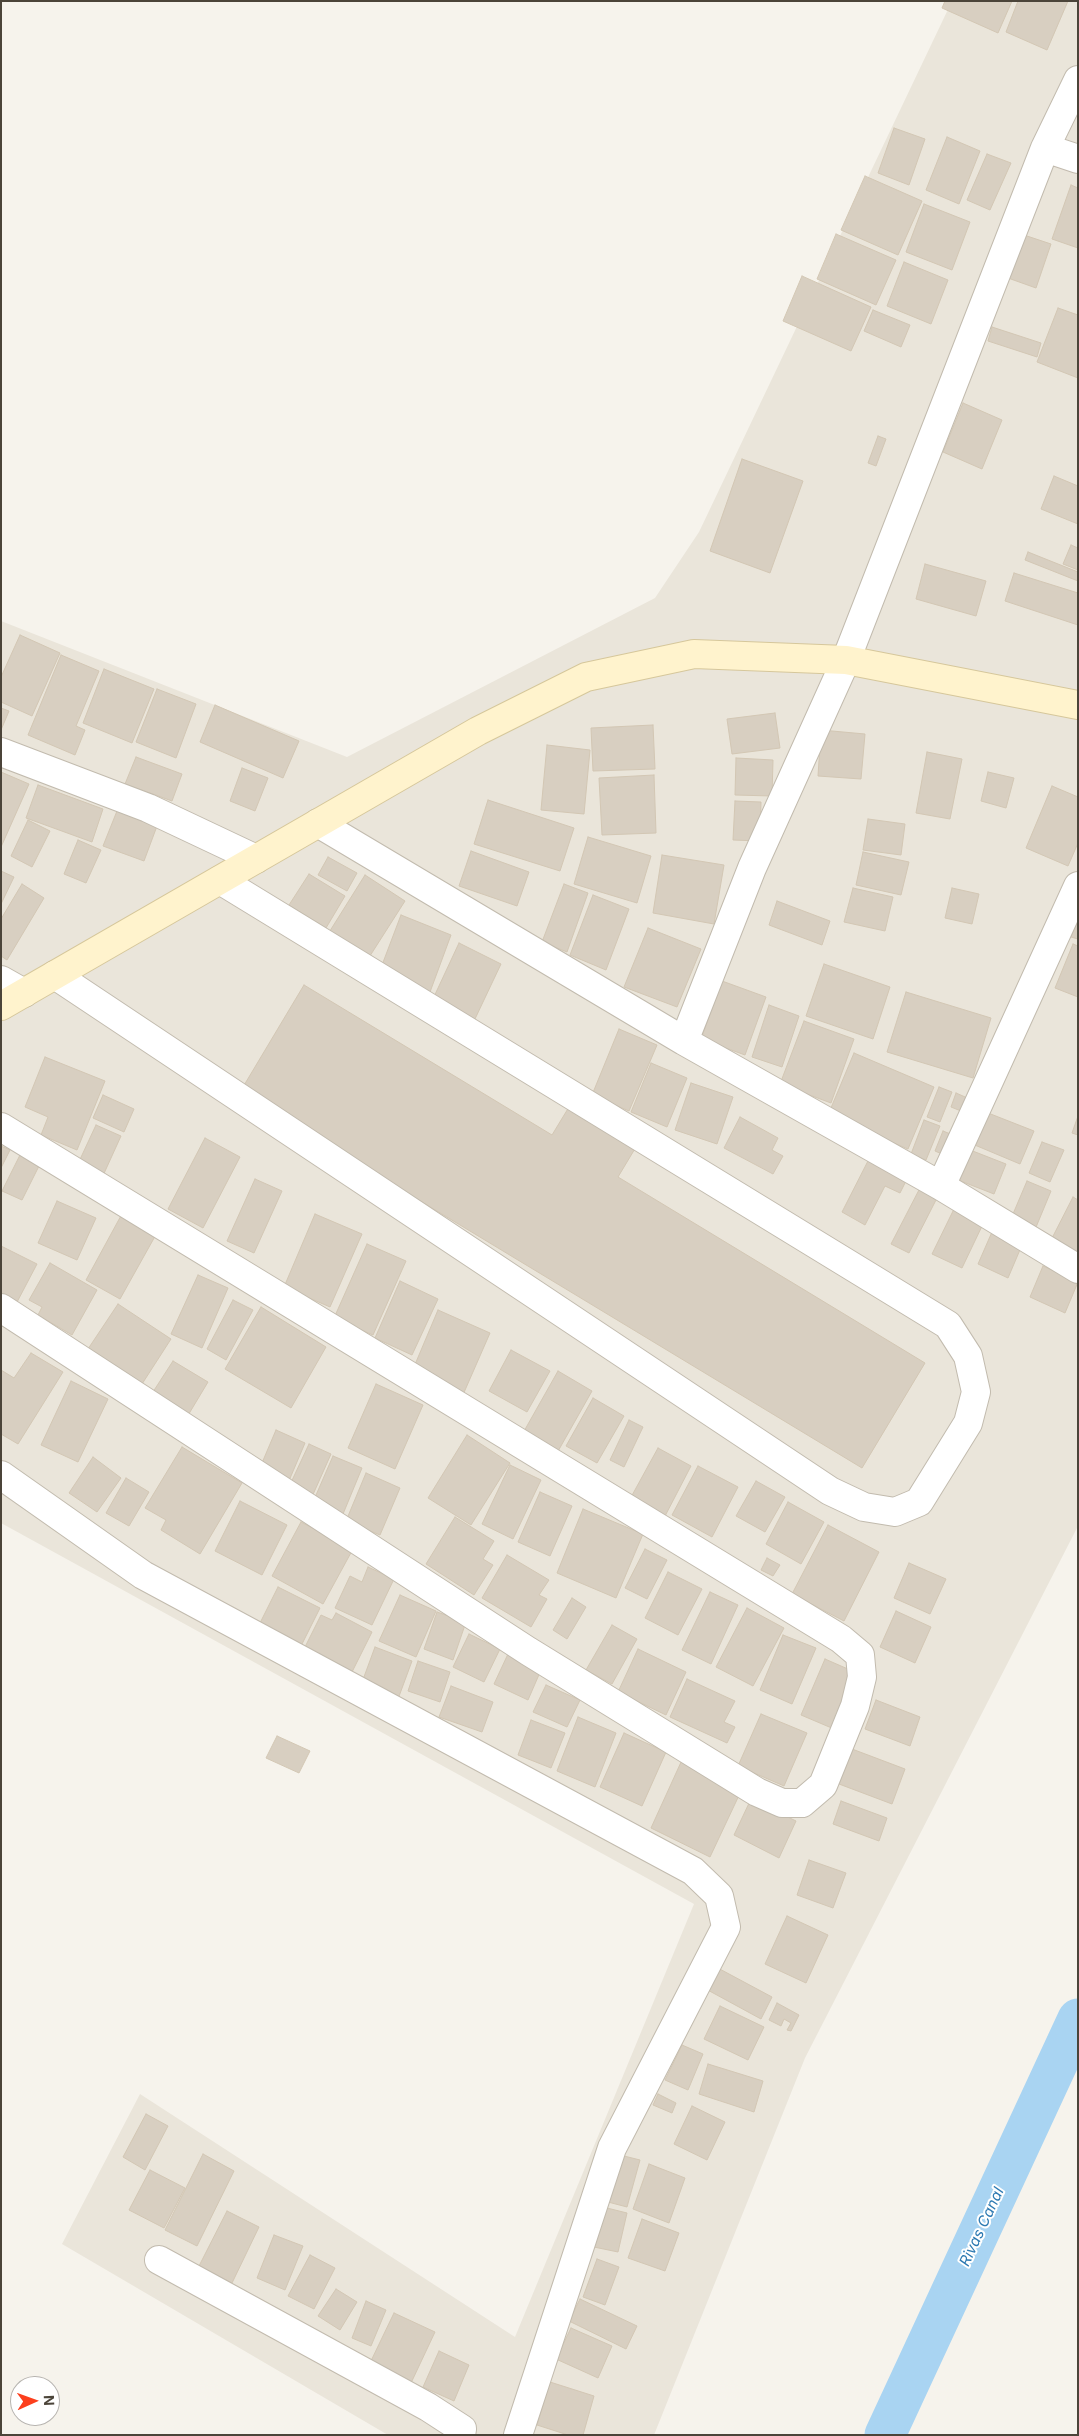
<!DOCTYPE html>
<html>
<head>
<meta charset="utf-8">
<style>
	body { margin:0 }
	#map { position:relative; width:1079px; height:2436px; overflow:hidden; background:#f6f3ec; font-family:Inter,sans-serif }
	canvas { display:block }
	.frame { position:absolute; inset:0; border:2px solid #4b4439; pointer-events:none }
	.north { position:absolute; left:10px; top:2376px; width:50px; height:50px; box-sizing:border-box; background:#fff; border:1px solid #b7b4b0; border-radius:50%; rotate:88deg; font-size:14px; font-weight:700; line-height:20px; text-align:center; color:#4b4439 }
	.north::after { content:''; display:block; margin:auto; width:18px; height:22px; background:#fc3f1d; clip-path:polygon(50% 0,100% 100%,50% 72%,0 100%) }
</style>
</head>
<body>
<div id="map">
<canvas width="1079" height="2436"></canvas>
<div class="frame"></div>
<div class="north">N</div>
</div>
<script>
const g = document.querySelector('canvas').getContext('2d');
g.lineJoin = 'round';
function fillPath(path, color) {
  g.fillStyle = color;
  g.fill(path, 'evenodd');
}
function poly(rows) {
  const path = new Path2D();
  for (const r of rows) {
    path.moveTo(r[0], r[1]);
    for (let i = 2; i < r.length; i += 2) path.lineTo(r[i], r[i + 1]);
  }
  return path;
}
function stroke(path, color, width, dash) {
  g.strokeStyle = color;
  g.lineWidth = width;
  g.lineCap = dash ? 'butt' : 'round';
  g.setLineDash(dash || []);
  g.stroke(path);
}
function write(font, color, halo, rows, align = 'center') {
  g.font = font + ' Inter,sans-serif';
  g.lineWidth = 4;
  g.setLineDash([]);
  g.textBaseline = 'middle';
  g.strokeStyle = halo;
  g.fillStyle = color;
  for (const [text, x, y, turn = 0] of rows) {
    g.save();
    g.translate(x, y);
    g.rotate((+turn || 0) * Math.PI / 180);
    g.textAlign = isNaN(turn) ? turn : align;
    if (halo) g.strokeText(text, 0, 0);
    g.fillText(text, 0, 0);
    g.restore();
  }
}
const residential = poly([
	[952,1,1078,1,1078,1526,805,2058,654,2435,388,2435,62,2244,140,2094,515,2337,694,1904,1,1523,1,621,347,757,655,598,699,532]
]);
const canal = poly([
	[885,2435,1078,2019]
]);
const building = poly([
	[945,1,1012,1,998,33,942,8,945,1],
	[1018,1,1068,1,1047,50,1006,32,1018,1],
	[894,128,925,139,909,185,878,173,894,128],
	[947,137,980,151,959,204,926,190,947,137],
	[987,154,1011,163,990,210,967,200,987,154],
	[865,176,922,201,898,255,841,230,865,176],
	[1071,185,1078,188,1078,248,1052,239,1071,185],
	[924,204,970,222,952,270,906,252,924,204],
	[836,234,896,260,876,305,817,279,836,234],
	[1024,235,1051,244,1036,288,1008,278,1024,235],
	[904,262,948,280,931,324,887,306,904,262],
	[802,276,871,307,851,351,783,321,802,276],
	[1058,308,1078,315,1078,378,1037,362,1058,308],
	[873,310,910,325,901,347,864,331,873,310],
	[992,327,1041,343,1037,357,988,341,992,327],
	[963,403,1002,420,982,469,943,452,963,403],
	[878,436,886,439,876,466,868,463,878,436],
	[742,459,803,481,770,573,710,551,742,459],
	[1054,476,1078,486,1078,524,1041,509,1054,476],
	[1071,545,1078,548,1078,570,1063,564,1071,545],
	[1028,552,1078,572,1078,581,1025,560,1028,552],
	[925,564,986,581,976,616,916,599,925,564],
	[1014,573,1078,593,1078,625,1005,601,1014,573],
	[20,635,60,653,32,716,1,702,1,677,20,635],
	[61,655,99,671,76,726,85,730,75,755,28,735,61,655],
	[104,669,154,689,132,743,83,723,104,669],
	[157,689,196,704,176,758,136,742,157,689],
	[215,705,299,741,283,778,200,742,215,705],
	[1,708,9,711,1,730,1,708],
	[775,713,780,748,732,754,727,719,775,713],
	[653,725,655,769,593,771,591,728,653,725],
	[821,730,865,734,861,779,818,776,821,730],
	[547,745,590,750,584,814,541,810,547,745],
	[927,752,962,759,950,819,916,813,927,752],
	[136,757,182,774,172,801,125,784,136,757],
	[736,758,773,760,772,796,735,795,736,758],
	[242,768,268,778,255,811,230,801,242,768],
	[1,772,29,784,1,847,1,772],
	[988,772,1014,778,1006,808,981,801,988,772],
	[654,775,656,833,602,835,599,778,654,775],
	[38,785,103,809,92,842,26,818,38,785],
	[1052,786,1078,797,1078,843,1068,866,1026,848,1052,786],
	[488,800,574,828,560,871,474,844,488,800],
	[735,801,761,802,760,841,733,840,735,801],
	[117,811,157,826,144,861,103,846,117,811],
	[868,819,905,824,901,855,863,850,868,819],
	[28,820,50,831,32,867,11,856,28,820],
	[588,837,651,856,637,903,574,884,588,837],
	[78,840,101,850,86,883,64,874,78,840],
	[471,851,529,872,517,906,459,886,471,851],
	[863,852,909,862,901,895,856,885,863,852],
	[662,855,724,865,714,924,653,913,662,855],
	[328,857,357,873,347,891,318,875,328,857],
	[1,871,14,877,1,904,1,871],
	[309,874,345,896,326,928,289,905,309,874],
	[365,875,405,901,368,959,328,934,365,875],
	[22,884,44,898,7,960,1,956,1,919,22,884],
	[564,884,588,893,567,952,542,942,564,884],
	[853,888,893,897,885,931,844,922,853,888],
	[952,888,979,894,972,924,945,918,952,888],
	[593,895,629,909,606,970,570,955,593,895],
	[777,901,830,921,822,945,769,925,777,901],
	[401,915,451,935,430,992,379,973,401,915],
	[1078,917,1078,939,1071,937,1078,917],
	[648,928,701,949,677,1007,624,987,648,928],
	[459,943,501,964,474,1021,432,1001,459,943],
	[1073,944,1078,946,1078,997,1055,988,1073,944],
	[824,964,890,987,873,1039,806,1016,824,964],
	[722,981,766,997,745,1055,701,1039,722,981],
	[304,985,552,1135,569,1107,636,1147,618,1177,925,1363,862,1468,240,1092,304,985],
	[906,992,991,1018,973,1078,887,1052,906,992],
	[769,1005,799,1016,782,1067,752,1057,769,1005],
	[804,1021,854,1039,831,1103,780,1084,804,1021],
	[619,1029,657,1045,629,1111,592,1095,619,1029],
	[854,1053,934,1087,908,1149,828,1115,854,1053],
	[45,1057,105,1081,77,1150,41,1135,48,1117,25,1107,45,1057],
	[651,1063,687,1078,667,1127,631,1112,651,1063],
	[691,1083,733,1097,717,1144,675,1130,691,1083],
	[939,1087,952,1092,940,1122,927,1117,939,1087],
	[956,1093,972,1100,966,1113,951,1107,956,1093],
	[103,1095,134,1109,124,1132,93,1118,103,1095],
	[983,1111,1034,1131,1020,1164,970,1143,983,1111],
	[1078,1116,1078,1135,1072,1133,1078,1116],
	[740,1117,778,1138,772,1150,783,1156,773,1174,724,1148,740,1117],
	[924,1120,940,1126,926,1160,911,1154,924,1120],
	[96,1125,121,1136,101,1180,76,1168,96,1125],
	[943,1131,958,1137,949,1157,935,1151,943,1131],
	[205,1138,240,1157,203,1228,168,1209,205,1138],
	[1042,1142,1064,1150,1050,1182,1029,1173,1042,1142],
	[1,1146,10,1150,1,1168,1,1146],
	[965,1148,1006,1164,994,1194,953,1178,965,1148],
	[20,1155,40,1164,22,1200,2,1191,20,1155],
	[869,1159,907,1179,900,1193,885,1186,865,1225,842,1212,869,1159],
	[255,1179,282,1191,254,1253,227,1241,255,1179],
	[1027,1181,1051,1191,1034,1232,1010,1221,1027,1181],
	[920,1188,937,1198,909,1253,891,1244,920,1188],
	[1073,1197,1078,1200,1078,1260,1048,1246,1073,1197],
	[57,1201,96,1218,77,1260,38,1243,57,1201],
	[954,1209,983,1224,962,1268,932,1254,954,1209],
	[123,1212,158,1231,120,1299,86,1280,123,1212],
	[315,1214,362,1234,330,1307,284,1287,315,1214],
	[992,1232,1022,1245,1008,1278,978,1264,992,1232],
	[367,1244,406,1261,373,1335,334,1318,367,1244],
	[1,1246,37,1264,16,1304,1,1297,1,1246],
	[50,1263,97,1290,72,1335,38,1315,42,1307,29,1300,50,1263],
	[1043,1266,1078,1282,1065,1313,1030,1297,1043,1266],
	[198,1275,228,1288,202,1348,171,1334,198,1275],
	[400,1281,438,1299,412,1355,375,1338,400,1281],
	[233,1300,253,1310,226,1360,207,1349,233,1300],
	[118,1304,171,1339,142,1384,88,1349,118,1304],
	[261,1307,326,1347,291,1408,225,1369,261,1307],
	[438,1310,490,1333,462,1397,411,1374,438,1310],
	[511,1350,550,1371,527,1412,489,1391,511,1350],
	[31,1353,63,1372,18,1444,1,1434,1,1370,14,1378,31,1353],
	[173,1361,208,1382,187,1417,151,1395,173,1361],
	[558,1371,592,1391,557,1453,523,1433,558,1371],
	[71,1381,108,1399,78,1462,41,1445,71,1381],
	[376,1384,423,1405,395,1469,348,1448,376,1384],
	[593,1398,624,1416,597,1463,566,1446,593,1398],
	[629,1420,643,1427,624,1467,610,1460,629,1420],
	[276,1430,305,1443,288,1483,259,1470,276,1430],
	[467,1435,510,1463,471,1525,428,1498,467,1435],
	[309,1444,331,1454,311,1499,288,1489,309,1444],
	[182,1447,242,1483,200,1554,161,1530,166,1520,145,1508,182,1447],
	[658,1448,691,1466,664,1518,630,1499,658,1448],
	[333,1456,362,1468,343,1514,313,1502,333,1456],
	[93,1457,121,1478,97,1512,69,1493,93,1457],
	[510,1465,541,1480,513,1539,482,1524,510,1465],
	[698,1466,738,1487,712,1537,672,1515,698,1466],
	[366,1473,400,1488,380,1535,346,1521,366,1473],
	[126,1478,149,1492,129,1526,106,1513,126,1478],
	[756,1481,785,1497,765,1532,736,1516,756,1481],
	[540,1492,572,1506,550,1556,518,1542,540,1492],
	[240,1501,287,1525,262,1575,215,1551,240,1501],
	[788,1502,824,1522,801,1564,766,1544,788,1502],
	[583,1509,643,1534,616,1598,557,1573,583,1509],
	[455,1517,494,1541,483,1559,493,1565,474,1595,426,1564,455,1517],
	[301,1522,353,1549,323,1604,272,1576,301,1522],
	[828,1525,879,1552,844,1621,792,1594,828,1525],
	[645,1549,667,1560,647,1599,625,1588,645,1549],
	[507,1555,549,1580,539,1595,547,1599,531,1627,482,1598,507,1555],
	[767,1558,780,1565,773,1576,761,1570,767,1558],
	[909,1563,946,1579,930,1614,894,1598,909,1563],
	[368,1567,394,1579,372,1625,335,1608,350,1576,362,1582,368,1567],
	[668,1572,702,1589,678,1635,645,1618,668,1572],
	[278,1587,320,1608,301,1646,259,1625,278,1587],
	[710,1592,738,1605,711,1664,682,1650,710,1592],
	[400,1595,436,1611,416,1657,379,1641,400,1595],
	[572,1598,586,1607,567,1639,553,1630,572,1598],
	[747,1608,784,1628,753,1686,716,1667,747,1608],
	[896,1611,931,1627,915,1663,880,1647,896,1611],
	[437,1612,466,1622,453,1660,424,1649,437,1612],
	[336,1613,372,1632,347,1682,299,1659,321,1615,332,1620,336,1613],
	[612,1625,637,1639,612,1684,586,1670,612,1625],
	[469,1634,500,1649,484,1682,453,1667,469,1634],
	[783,1635,816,1648,792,1704,760,1690,783,1635],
	[375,1647,412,1661,398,1699,361,1685,375,1647],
	[638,1649,686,1672,666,1715,618,1692,638,1649],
	[508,1654,541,1670,528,1700,494,1684,508,1654],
	[825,1659,857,1673,834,1729,801,1715,825,1659],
	[418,1661,450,1672,440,1702,408,1691,418,1661],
	[687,1679,735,1701,724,1722,735,1727,727,1743,670,1717,687,1679],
	[546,1685,580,1700,567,1727,533,1712,546,1685],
	[451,1686,493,1702,482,1732,439,1717,451,1686],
	[876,1700,920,1717,910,1746,865,1729,876,1700],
	[761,1714,807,1733,784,1786,738,1766,761,1714],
	[578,1717,616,1733,595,1787,557,1771,578,1717],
	[531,1720,565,1733,551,1768,518,1755,531,1720],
	[624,1733,666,1752,642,1806,600,1787,624,1733],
	[277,1736,310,1751,299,1773,266,1758,277,1736],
	[852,1749,905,1769,892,1804,839,1784,852,1749],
	[682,1760,742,1789,710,1857,651,1828,682,1760],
	[751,1799,796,1821,779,1858,734,1835,751,1799],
	[841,1801,887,1818,879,1841,833,1824,841,1801],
	[809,1860,846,1873,833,1908,797,1895,809,1860],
	[787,1916,828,1935,806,1983,765,1964,787,1916],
	[716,1967,772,1997,761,2019,704,1988,716,1967],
	[777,2003,799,2015,791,2031,787,2030,791,2023,784,2019,781,2026,769,2020,777,2003],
	[720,2006,764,2027,748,2060,704,2039,720,2006],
	[682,2045,703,2054,688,2090,665,2080,682,2045],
	[708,2064,763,2081,754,2112,699,2094,708,2064],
	[658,2094,676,2103,672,2113,653,2105,658,2094],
	[692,2106,725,2122,707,2160,674,2144,692,2106],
	[146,2114,168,2126,145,2170,123,2157,146,2114],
	[203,2154,234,2171,197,2246,165,2230,203,2154],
	[620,2155,640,2160,627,2207,608,2202,620,2155],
	[649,2164,685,2178,669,2223,633,2209,649,2164],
	[150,2170,185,2188,164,2228,129,2210,150,2170],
	[603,2207,627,2213,618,2252,594,2247,603,2207],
	[227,2211,259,2227,232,2283,199,2266,227,2211],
	[642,2219,679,2233,665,2271,628,2258,642,2219],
	[274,2235,303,2246,285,2290,257,2278,274,2235],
	[310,2255,335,2268,314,2309,288,2296,310,2255],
	[597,2259,619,2267,605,2305,583,2297,597,2259],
	[336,2289,357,2302,340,2330,318,2316,336,2289],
	[580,2299,637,2326,626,2349,569,2321,580,2299],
	[366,2301,386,2310,371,2346,352,2338,366,2301],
	[394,2313,435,2332,411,2383,370,2363,394,2313],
	[571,2328,612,2346,598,2378,556,2359,571,2328],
	[439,2351,469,2365,454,2401,423,2387,439,2351],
	[550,2382,594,2396,583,2435,568,2435,537,2425,550,2382]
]);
const street = poly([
	[1045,148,1078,159],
	[1,752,148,808,256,859],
	[318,823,684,1041,941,1186,1078,1269],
	[55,975,830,1491,864,1507,895,1512,919,1502,968,1423,976,1392,968,1356,948,1325,220,880],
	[1,980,24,993],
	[684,1041,752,868,846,660,1045,148,1078,80],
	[1,1127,841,1639,860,1655,862,1677,855,1706,823,1785,802,1803,782,1803,757,1792,528,1651,1,1308],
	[941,1186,1078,886],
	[1,1475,143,1575,693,1871,719,1896,726,1927,612,2148,518,2435],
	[159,2260,428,2407,462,2429,461,2435]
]);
const secondary = poly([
	[1,1006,478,731,586,677,694,654,846,660,1078,705]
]);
const waterNames = [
	["Rivas Canal",982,2227,-65]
];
fillPath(residential, '#eae5da');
stroke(canal, '#a9d4f2', 41);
fillPath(building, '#d8cfc1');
stroke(building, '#d3c7b4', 1);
stroke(street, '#c2bbae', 30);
stroke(secondary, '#d6c79b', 30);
stroke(street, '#fff', 28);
stroke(secondary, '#fff3cd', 28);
write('italic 15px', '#2e7ab2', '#fff', waterNames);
</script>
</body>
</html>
